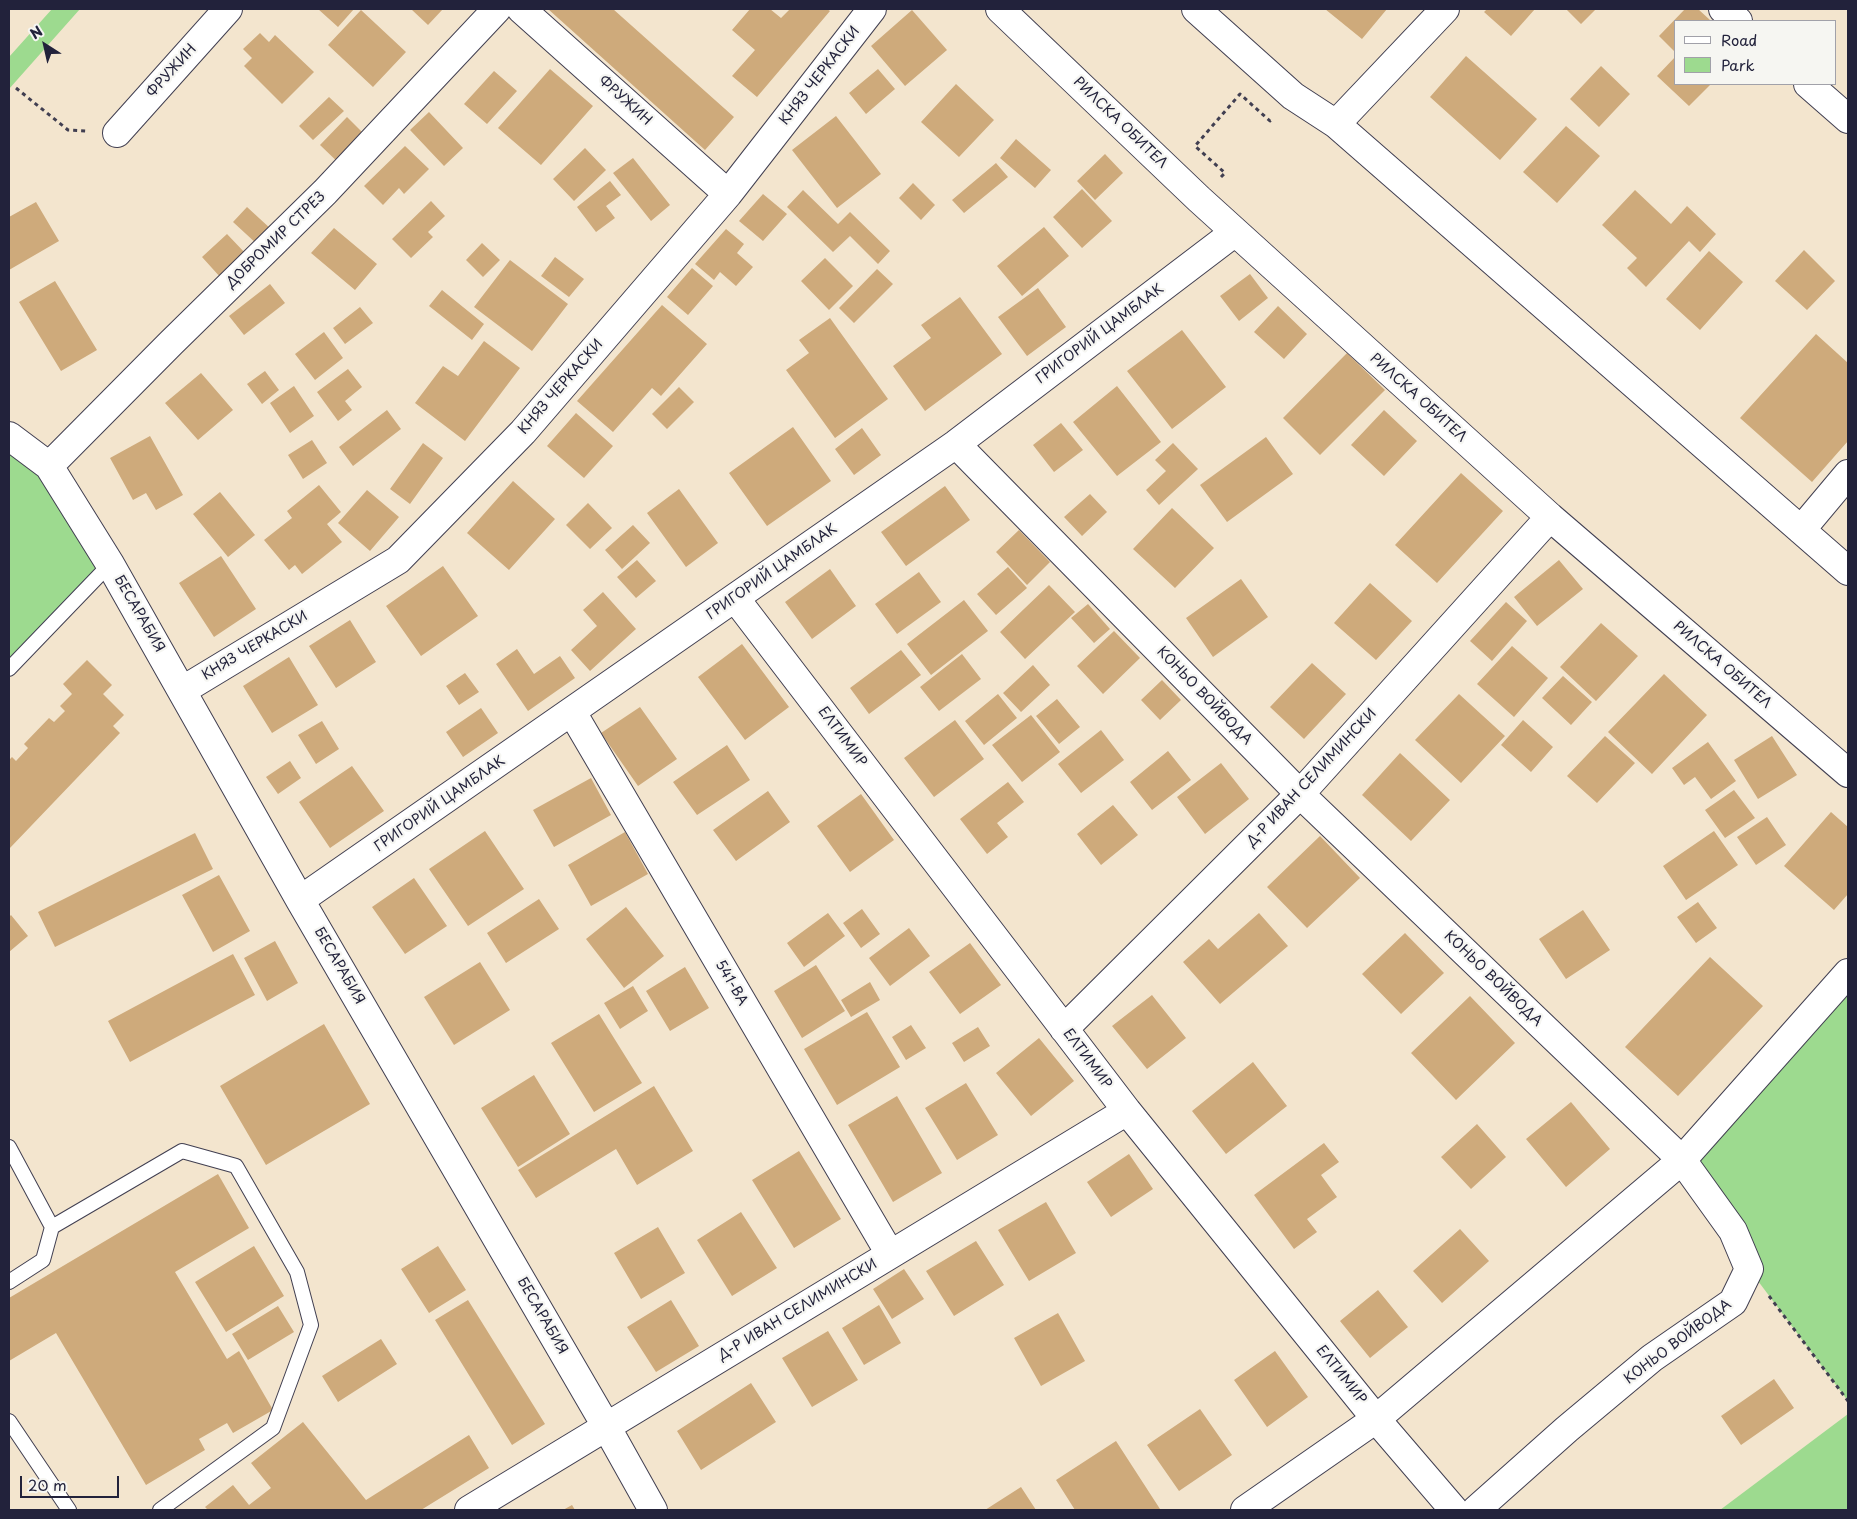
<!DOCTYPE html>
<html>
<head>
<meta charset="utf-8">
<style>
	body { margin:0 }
	#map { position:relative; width:1857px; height:1519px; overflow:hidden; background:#f3e5ce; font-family:"Playpen Sans",sans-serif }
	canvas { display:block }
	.frame { position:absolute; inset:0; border:10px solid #22223b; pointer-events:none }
	.legend { position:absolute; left:1674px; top:20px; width:162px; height:65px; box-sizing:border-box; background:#f6f6f2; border:1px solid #a1a1a9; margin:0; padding:6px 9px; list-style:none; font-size:15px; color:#22223b }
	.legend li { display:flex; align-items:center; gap:10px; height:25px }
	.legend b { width:25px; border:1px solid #a1a1a9 }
	.north { position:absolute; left:20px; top:20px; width:50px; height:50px; -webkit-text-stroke:4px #f6f6f2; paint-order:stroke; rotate:325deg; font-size:14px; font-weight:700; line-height:20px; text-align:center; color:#22223b }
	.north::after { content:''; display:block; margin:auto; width:18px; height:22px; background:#22223b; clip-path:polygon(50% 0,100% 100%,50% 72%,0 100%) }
	.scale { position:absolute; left:20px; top:1476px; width:99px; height:22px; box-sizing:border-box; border:2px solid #22223b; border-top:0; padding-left:6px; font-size:15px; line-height:18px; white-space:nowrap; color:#22223b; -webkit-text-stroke:4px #f6f6f2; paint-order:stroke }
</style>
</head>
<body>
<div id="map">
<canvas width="1857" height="1519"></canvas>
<div class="frame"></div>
<ul class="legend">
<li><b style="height:6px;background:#fff"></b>Road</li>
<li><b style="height:14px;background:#9dda8f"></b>Park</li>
</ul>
<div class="north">N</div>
<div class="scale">20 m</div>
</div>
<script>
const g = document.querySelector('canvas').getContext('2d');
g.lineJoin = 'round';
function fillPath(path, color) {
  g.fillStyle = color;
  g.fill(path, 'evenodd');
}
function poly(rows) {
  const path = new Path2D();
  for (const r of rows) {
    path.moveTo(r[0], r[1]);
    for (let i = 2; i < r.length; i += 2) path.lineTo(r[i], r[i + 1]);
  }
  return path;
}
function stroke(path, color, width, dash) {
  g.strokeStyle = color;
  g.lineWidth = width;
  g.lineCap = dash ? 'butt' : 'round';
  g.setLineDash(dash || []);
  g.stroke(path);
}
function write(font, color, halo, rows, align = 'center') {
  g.font = font + ' "Playpen Sans",sans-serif';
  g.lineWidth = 4.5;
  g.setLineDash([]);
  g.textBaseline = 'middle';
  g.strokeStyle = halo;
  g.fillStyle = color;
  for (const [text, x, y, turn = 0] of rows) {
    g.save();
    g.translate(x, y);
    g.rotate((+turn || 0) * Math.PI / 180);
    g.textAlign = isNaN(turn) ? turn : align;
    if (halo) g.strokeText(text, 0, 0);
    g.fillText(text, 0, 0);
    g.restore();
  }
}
const green = poly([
	[52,9,80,9,9,89,9,57],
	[9,442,49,466,110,564,9,669],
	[1848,973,1848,1401,1749,1269,1682,1160],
	[1848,1414,1848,1510,1720,1510]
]);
const building = poly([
	[318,9,354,9,338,27],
	[411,9,443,9,428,25],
	[548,9,613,9,734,117,705,150],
	[750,9,770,9,781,18,790,9,827,9,830,11,757,97,732,76,755,50,732,30],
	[1325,9,1387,9,1362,39],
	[1487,9,1535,9,1511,36,1484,12],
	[1566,9,1596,9,1581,24],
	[1685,9,1698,9,1710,20,1676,21,1676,53,1659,36],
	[361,10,406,52,373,87,328,45],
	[912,10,947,50,905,86,871,46],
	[260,33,269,42,275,35,314,72,282,104,244,66,252,58,243,49],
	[1466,56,1537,119,1500,160,1430,97],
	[1676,56,1676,84,1711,84,1689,106,1657,76],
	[1601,66,1630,94,1599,127,1570,99],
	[550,69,593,106,541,165,498,128],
	[878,69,895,89,866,114,849,93],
	[494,71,517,91,487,124,464,104],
	[956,84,994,120,959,157,921,122],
	[329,97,344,111,313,140,299,126],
	[429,112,463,148,444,166,410,130],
	[836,116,881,174,837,208,792,150],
	[347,117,363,133,345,169,320,145],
	[1566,126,1600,156,1557,203,1523,172],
	[1016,139,1051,170,1035,188,1000,158],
	[405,146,429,169,404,194,399,188,383,205,364,186],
	[585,148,606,170,574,201,553,179],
	[1105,154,1123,173,1095,200,1077,181],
	[633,158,670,205,651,221,613,173],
	[996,163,1008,177,964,213,952,200],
	[610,181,621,195,606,206,615,218,596,232,577,207],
	[913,183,935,205,921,220,899,198],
	[1082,189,1112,221,1082,248,1053,217],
	[803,190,838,224,850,212,890,251,878,264,850,236,833,252,787,207],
	[1635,190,1671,224,1687,206,1716,234,1700,252,1689,241,1646,287,1627,268,1637,258,1602,225],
	[763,194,787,214,763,241,739,221],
	[431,201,445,216,428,232,433,237,411,258,392,239],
	[36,202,59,241,9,270,9,217],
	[247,207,272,230,258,245,233,222],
	[1044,227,1069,256,1022,296,997,266],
	[334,228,377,264,355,290,311,253],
	[726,229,744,244,737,253,753,267,736,286,720,272,714,280,695,264],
	[227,234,246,254,221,278,202,257],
	[482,243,500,260,483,277,466,260],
	[1804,250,1835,281,1807,310,1775,281],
	[1709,251,1743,282,1700,330,1666,299],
	[555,257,584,279,569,297,541,276],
	[825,258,853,286,829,310,801,281],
	[510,260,568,304,532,351,474,307],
	[692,268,713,286,688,315,667,297],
	[877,269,893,284,854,323,839,308],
	[1250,274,1268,298,1239,321,1220,296],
	[55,281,97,350,61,371,19,302],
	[270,284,285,303,244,335,229,316],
	[1038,288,1066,327,1027,356,998,317],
	[442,290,484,324,472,340,429,306],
	[960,297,1002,354,925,411,893,366,931,338,921,325],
	[662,305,707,344,661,396,652,388,613,432,577,401],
	[1278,306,1307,334,1284,359,1254,332],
	[360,307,373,323,345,344,333,328],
	[830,318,888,399,835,438,786,370,809,353,799,340],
	[1182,330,1226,387,1172,429,1127,371],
	[324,332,343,358,315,380,295,354],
	[1816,334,1848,363,1848,441,1812,482,1740,418],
	[484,341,520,368,465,441,415,403,443,366,458,376],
	[1347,353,1385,390,1320,455,1283,418],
	[348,369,362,387,345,401,352,410,338,421,317,392],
	[265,371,279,390,262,404,247,384],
	[201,373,233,410,198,440,165,403],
	[294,386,314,416,290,433,270,403],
	[1117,386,1161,442,1117,476,1073,422],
	[679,387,694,402,667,429,652,414],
	[387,410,401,429,353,466,339,447],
	[1384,410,1417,441,1384,476,1351,445],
	[576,413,613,446,584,478,547,446],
	[1061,423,1083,450,1054,472,1033,445],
	[793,427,831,481,767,526,729,473],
	[862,428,881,455,854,475,835,449],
	[150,436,183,495,156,510,146,493,133,500,110,458],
	[1266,437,1293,474,1227,522,1200,485],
	[312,440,327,463,303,479,288,455],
	[423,443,443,458,410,504,390,489],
	[1173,443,1198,469,1159,505,1146,490,1166,471,1155,460],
	[1461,473,1503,511,1437,583,1395,545],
	[513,481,555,519,509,570,467,533],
	[319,485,341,512,327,524,342,542,302,574,295,565,289,570,264,540,292,518,287,511],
	[945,486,970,520,906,566,881,532],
	[679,489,718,543,686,567,647,513],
	[367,490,399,517,370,551,338,523],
	[220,492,255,535,228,557,193,514],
	[1090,494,1107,512,1082,536,1064,517],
	[588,503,612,528,590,549,566,525],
	[1172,508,1214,548,1175,588,1133,549],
	[633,525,650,543,622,569,605,550],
	[1019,530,1050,562,1027,585,996,552],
	[221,556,256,609,214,637,179,583],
	[637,560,656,581,636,598,617,577],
	[1559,560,1583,589,1537,626,1514,597],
	[443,566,478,616,421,656,386,606],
	[1008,567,1027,588,996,615,977,594],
	[830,569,856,606,812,639,785,602],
	[919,572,941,602,897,634,875,604],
	[1241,579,1268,617,1213,657,1186,618],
	[1370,583,1412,621,1376,660,1334,623],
	[1049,585,1075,612,1025,659,1000,632],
	[603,592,636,629,590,671,571,650,597,626,583,610],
	[964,600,988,631,931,675,907,644],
	[1506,602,1527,621,1492,661,1470,641],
	[1088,604,1110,629,1094,643,1071,618],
	[350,620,376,662,336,688,309,646],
	[1601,623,1638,656,1596,701,1560,667],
	[1114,631,1140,658,1103,694,1077,666],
	[742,644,789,707,745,740,698,677],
	[1512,646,1548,678,1514,717,1477,684],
	[517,649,534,674,560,656,575,678,528,711,496,664],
	[901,650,921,675,869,714,850,688],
	[962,654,981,679,939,711,920,687],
	[289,657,318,705,272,733,243,686],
	[87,660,112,685,103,694,124,715,113,726,120,733,9,849,9,760,12,757,16,761,28,748,24,744,49,718,54,722,65,711,60,706,72,694,63,684],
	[1312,663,1346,694,1304,739,1270,707],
	[1033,665,1050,685,1021,712,1003,693],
	[465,673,479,692,459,705,446,686],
	[1664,674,1707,715,1652,774,1608,732],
	[1563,676,1592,702,1571,725,1542,698],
	[1162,680,1181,700,1160,720,1141,700],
	[998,694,1017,718,984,745,965,721],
	[1459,694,1505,736,1461,783,1415,740],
	[1057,699,1080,727,1059,744,1036,716],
	[640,707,677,759,638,786,601,733],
	[481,708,498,733,463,757,446,732],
	[1031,715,1060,752,1022,782,992,745],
	[955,720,984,759,934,797,904,758],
	[1523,720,1553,747,1531,772,1501,745],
	[322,721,339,749,316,764,298,735],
	[1101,730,1124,760,1081,793,1058,764],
	[1605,736,1635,763,1597,803,1567,776],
	[1772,736,1797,775,1758,799,1734,760],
	[1708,742,1736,781,1711,799,1695,777,1684,785,1672,768],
	[727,745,750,780,697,815,673,782],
	[1168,751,1191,780,1152,810,1130,782],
	[1400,753,1450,800,1411,841,1362,795],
	[290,761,301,778,278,794,266,777],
	[1221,763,1249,799,1205,834,1177,797],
	[352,766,384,811,330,848,299,802],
	[591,778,611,815,554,847,533,810],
	[1008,782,1024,802,997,823,1008,837,987,854,960,819],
	[1734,790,1755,818,1725,838,1705,810],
	[768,791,790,822,736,861,713,830],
	[861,794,894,840,850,872,817,826],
	[1113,805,1138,835,1101,865,1077,834],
	[1831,812,1848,827,1848,894,1834,910,1784,866],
	[1767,817,1786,845,1756,865,1737,837],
	[485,831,524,889,468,926,429,869],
	[1714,831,1738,865,1686,900,1663,866],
	[625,832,648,874,591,906,568,865],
	[195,833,213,869,55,947,38,912],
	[1320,836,1360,878,1307,928,1267,887],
	[219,875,250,931,213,952,182,895],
	[414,878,447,926,405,954,372,907],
	[539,899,559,929,506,963,487,933],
	[1698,902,1717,928,1696,943,1677,917],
	[626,907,664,956,624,988,586,939],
	[862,909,880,934,861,948,843,923],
	[1583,910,1610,950,1566,979,1539,939],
	[828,913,845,936,804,967,787,943],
	[1259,913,1288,946,1220,1004,1183,962,1209,939,1218,949],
	[11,915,28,936,9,952,9,917],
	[909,928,930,956,890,986,869,958],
	[1405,933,1444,973,1401,1014,1362,974],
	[275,941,298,983,267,1001,244,958],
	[970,943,1001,985,960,1014,929,972],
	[233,954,255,995,130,1062,108,1021],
	[1710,957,1763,1006,1678,1096,1625,1047],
	[480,962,510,1010,454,1045,424,997],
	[816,965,845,1011,802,1038,774,991],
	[685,967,709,1008,670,1031,646,991],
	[870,982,880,1000,851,1017,841,1000],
	[633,986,648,1011,620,1029,604,1003],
	[1152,995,1186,1038,1147,1069,1112,1026],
	[1470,996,1515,1043,1456,1100,1411,1053],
	[867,1012,900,1067,837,1105,804,1049],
	[599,1014,642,1083,594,1112,551,1043],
	[324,1024,370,1104,266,1165,220,1086],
	[911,1025,926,1048,906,1060,892,1037],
	[978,1027,990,1046,964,1062,952,1043],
	[1039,1038,1074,1081,1031,1116,996,1073],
	[1253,1062,1287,1106,1226,1154,1192,1111],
	[534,1075,570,1134,518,1167,481,1108],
	[966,1083,998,1135,957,1160,925,1108],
	[654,1086,693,1151,637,1185,616,1149,536,1198,518,1170],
	[897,1096,942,1173,893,1202,848,1125],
	[1571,1102,1610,1149,1566,1187,1526,1139],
	[1477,1124,1506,1157,1471,1189,1441,1157],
	[1324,1143,1339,1162,1321,1175,1337,1197,1307,1219,1317,1232,1294,1249,1254,1195],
	[799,1151,841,1219,794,1248,752,1180],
	[1129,1154,1153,1189,1111,1217,1087,1182],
	[218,1174,249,1228,175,1272,227,1359,239,1351,273,1410,233,1433,227,1423,199,1439,205,1450,146,1485,56,1333,9,1361,9,1298],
	[1046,1202,1076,1253,1029,1281,998,1230],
	[741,1212,777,1268,732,1296,697,1240],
	[658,1227,685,1273,641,1299,614,1253],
	[1460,1229,1489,1261,1442,1303,1413,1271],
	[976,1241,1004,1285,954,1316,926,1271],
	[254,1246,284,1296,226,1332,195,1282],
	[438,1246,466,1290,429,1313,401,1269],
	[904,1269,924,1299,892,1319,873,1289],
	[1378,1290,1408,1327,1370,1358,1340,1321],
	[468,1300,545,1424,512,1445,435,1320],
	[671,1300,699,1346,656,1372,627,1327],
	[879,1305,901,1343,864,1365,842,1328],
	[278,1306,294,1332,248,1360,232,1334],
	[1058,1313,1085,1361,1041,1386,1014,1338],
	[828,1331,858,1380,812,1407,782,1358],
	[381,1339,397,1364,338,1402,322,1376],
	[1275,1351,1308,1397,1267,1427,1234,1380],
	[1774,1379,1794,1408,1741,1445,1721,1416],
	[751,1383,776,1422,701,1470,677,1431],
	[1200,1409,1232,1455,1179,1491,1147,1445],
	[303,1422,366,1500,469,1435,489,1468,421,1510,208,1510,205,1507,233,1485,249,1505,271,1488,251,1463],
	[1116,1441,1160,1509,1158,1510,1075,1510,1056,1480],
	[1021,1487,1036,1510,985,1510],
	[572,1505,575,1510,563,1510]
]);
const path = poly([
	[16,88,68,130,86,131],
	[1221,177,1225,173,1195,146,1240,94,1270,121,1273,118],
	[1769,1296,1848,1401]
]);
const lane = poly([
	[9,669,110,564],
	[9,1147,52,1227,43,1260,9,1282],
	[52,1227,182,1151,236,1166,297,1272,311,1325,273,1428,160,1510],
	[9,1421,69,1510]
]);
const street = poly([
	[521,9,728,194],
	[1000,9,1199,199,1550,517,1848,773],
	[1196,9,1293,96,1336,124,1848,571],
	[1723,9,1738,21],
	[1808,84,1848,119],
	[1336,124,1445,9],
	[117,133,228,9],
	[9,436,49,466,110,564,300,900,606,1426,653,1510],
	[956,444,1300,794,1682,1160,1733,1231,1749,1269,1733,1302,1652,1358,1567,1429,1476,1510],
	[49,466,171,343,325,192,497,9],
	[1801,530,1848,474],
	[735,598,1127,1111,1376,1419,1454,1510],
	[183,690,398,560,523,432,728,194,872,9],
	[572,712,890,1254],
	[300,900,956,444,1235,232],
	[1064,1029,1300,794,1550,517],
	[469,1510,1127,1111],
	[1245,1510,1376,1419,1682,1160,1848,973]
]);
const streetNames = [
	["ФРУЖИН",172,71,-48],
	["КНЯЗ ЧЕРКАСКИ",820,76,-52],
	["ФРУЖИН",625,101,42],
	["РИЛСКА ОБИТЕЛ",1120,123,44],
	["ДОБРОМИР СТРЕЗ",276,240,-44],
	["ГРИГОРИЙ ЦАМБЛАК",1100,334,-37],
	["КНЯЗ ЧЕРКАСКИ",561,387,-49],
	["РИЛСКА ОБИТЕЛ",1418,398,42],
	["ГРИГОРИЙ ЦАМБЛАК",772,572,-35],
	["БЕСАРАБИЯ",139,614,60],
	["КНЯЗ ЧЕРКАСКИ",255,646,-31],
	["РИЛСКА ОБИТЕЛ",1722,665,41],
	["КОНЬО ВОЙВОДА",1204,696,46],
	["ЕЛТИМИР",842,737,53],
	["Д-Р ИВАН СЕЛИМИНСКИ",1312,778,-47],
	["ГРИГОРИЙ ЦАМБЛАК",440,804,-35],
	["БЕСАРАБИЯ",339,966,60],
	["КОНЬО ВОЙВОДА",1493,979,44],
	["541-ВА",731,983,60],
	["ЕЛТИМИР",1087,1059,53],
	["Д-Р ИВАН СЕЛИМИНСКИ",798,1310,-31],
	["БЕСАРАБИЯ",542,1316,60],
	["КОНЬО ВОЙВОДА",1678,1342,-37],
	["ЕЛТИМИР",1341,1375,51]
];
fillPath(green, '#9dda8f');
fillPath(building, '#ceaa7b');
stroke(lane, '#413f51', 16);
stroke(street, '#413f51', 30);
stroke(path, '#413f51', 3, [4, 4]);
stroke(lane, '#fff', 14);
stroke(street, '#fff', 28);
write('14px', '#22223b', '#f6f6f2', streetNames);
</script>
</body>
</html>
